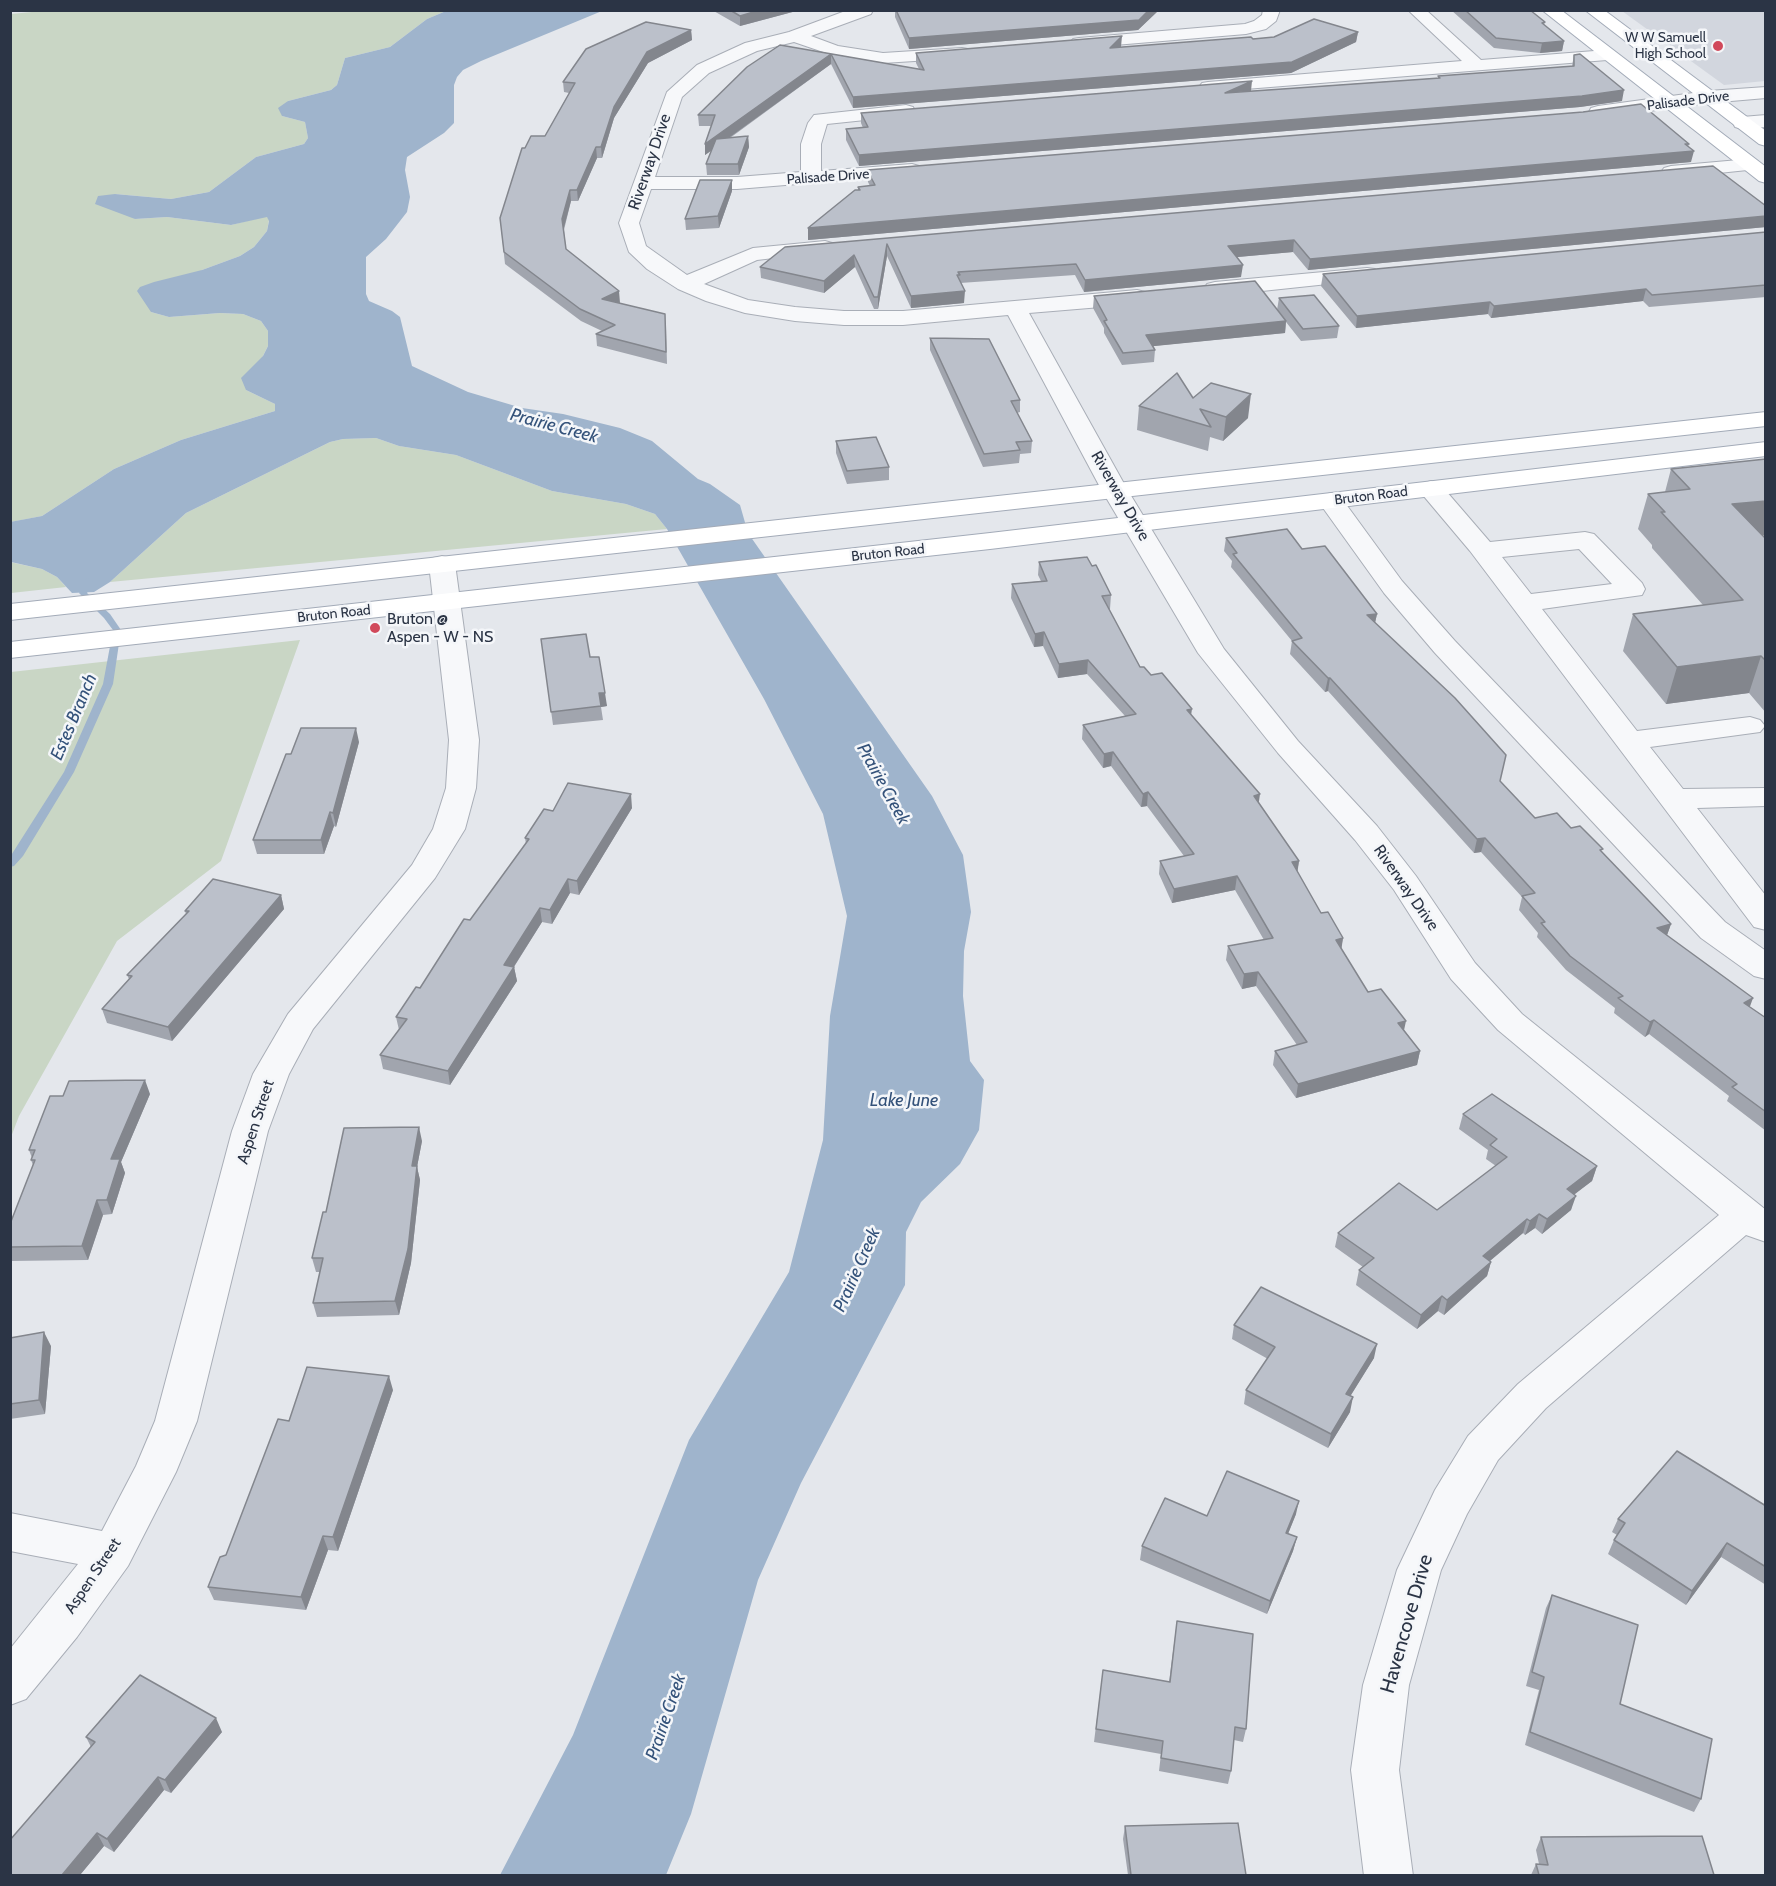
<!DOCTYPE html>
<html>
<head>
<meta charset="utf-8">
<style>
	body { margin:0 }
	#map { position:relative; width:1776px; height:1886px; overflow:hidden; background:#e4e7ec; font-family:Cabin,sans-serif }
	canvas { display:block }
	.frame { position:absolute; inset:0; border:12px solid #2b3445; pointer-events:none }
</style>
</head>
<body>
<div id="map">
<canvas width="1776" height="1886"></canvas>
<div class="frame"></div>
</div>
<script>
const g = document.querySelector('canvas').getContext('2d');
g.lineJoin = 'round';
function fillPath(path, color) {
  g.fillStyle = color;
  g.fill(path, 'evenodd');
}
function poly(rows) {
  const path = new Path2D();
  for (const r of rows) {
    path.moveTo(r[0], r[1]);
    for (let i = 2; i < r.length; i += 2) path.lineTo(r[i], r[i + 1]);
  }
  return path;
}
function stroke(path, color, width, dash) {
  g.strokeStyle = color;
  g.lineWidth = width;
  g.lineCap = dash ? 'butt' : 'round';
  g.setLineDash(dash || []);
  g.stroke(path);
}
function write(font, color, halo, rows, align = 'center') {
  g.font = font + ' Cabin,sans-serif';
  g.lineWidth = 5;
  g.setLineDash([]);
  g.textBaseline = 'middle';
  g.strokeStyle = halo;
  g.fillStyle = color;
  for (const [text, x, y, turn = 0] of rows) {
    g.save();
    g.translate(x, y);
    g.rotate((+turn || 0) * Math.PI / 180);
    g.textAlign = isNaN(turn) ? turn : align;
    if (halo) g.strokeText(text, 0, 0);
    g.fillText(text, 0, 0);
    g.restore();
  }
}
const built = poly([
	[1622,11,1765,11,1765,81,1724,85]
]);
const green = poly([
	[53,10,446,11,427,19,390,47,345,58,337,85,331,90,288,101,282,116,305,122,308,138,304,144,256,157,209,192,171,199,115,194,135,219,167,217,231,225,267,216,269,220,267,231,254,247,240,256,202,270,151,312,169,317,220,313,243,314,261,321,268,331,268,346,246,390,275,404,275,411,181,440,114,469,42,516,11,522,11,14],
	[376,438,399,446,456,455,552,491,626,504,655,514,667,529,110,582,186,513,330,442,343,439],
	[10,562,42,569,57,577,66,587,11,593],
	[300,640,221,861,117,941,19,1116,11,1137,11,672]
]);
const water = poly([
	[446,11,602,11,481,61,463,70,457,77,454,85,454,123,444,133,407,157,405,170,410,197,407,212,386,239,366,257,366,294,369,301,392,311,400,317,412,366,468,392,522,408,563,414,620,428,652,441,698,479,710,484,740,505,748,533,932,796,963,855,971,912,964,951,963,996,970,1061,984,1080,979,1130,960,1164,921,1202,906,1232,905,1285,801,1483,758,1580,691,1814,666,1875,500,1875,573,1735,689,1440,789,1272,823,1140,830,1016,847,916,823,814,764,699,667,529,655,514,626,504,552,491,456,455,399,446,376,438,343,439,330,442,186,513,110,582,94,592,72,593,57,577,42,569,11,562,10,522,42,516,114,469,181,440,275,411,275,404,246,390,241,378,263,356,268,346,268,331,261,321,243,314,220,313,169,317,151,312,137,291,140,287,154,282,202,270,240,256,254,247,267,231,269,221,267,217,231,225,167,217,135,219,95,204,98,196,115,194,171,199,209,192,256,157,304,144,308,138,305,122,282,116,278,108,288,101,331,90,337,85,345,58,390,47,427,19]
]);
const stream = poly([
	[89,578,93,581,87,593,110,614,121,630,113,684,74,772,23,856,14,866,10,867,10,857,64,772,103,684,113,630,104,618,79,593,86,579,89,578]
]);
const minor = poly([
	[848,10,873,10,871,14,811,36,838,46,883,53,962,48,968,49,971,53,968,57,962,58,883,63,835,56,794,42,757,51,709,73,682,97,655,177,737,177,801,172,801,144,808,123,814,115,906,105,913,107,915,111,913,115,827,124,821,144,821,171,912,164,919,166,922,170,919,174,737,189,651,189,639,223,646,246,687,275,753,248,825,241,832,243,835,247,832,251,757,260,704,284,748,300,795,307,844,311,903,311,1137,290,1145,292,1148,297,1145,302,1137,304,1029,313,1127,489,1224,649,1298,741,1377,826,1416,876,1475,963,1522,1014,1766,1210,1766,1242,1746,1235,1546,1408,1498,1460,1467,1514,1441,1570,1409,1685,1399,1770,1413,1876,1364,1876,1351,1770,1363,1685,1397,1570,1435,1490,1468,1436,1518,1384,1719,1215,1498,1030,1451,979,1394,890,1355,840,1278,753,1198,653,1101,489,1008,315,903,325,844,325,795,321,745,313,706,301,678,289,647,269,629,252,619,223,667,92,697,65,745,43,789,32,848,10],
	[1263,10,1280,10,1276,21,1266,29,1246,34,1079,48,1073,47,1070,43,1073,39,1079,38,1245,24,1254,21,1262,15,1263,10],
	[1408,10,1426,10,1481,60,1607,50,1613,51,1616,55,1613,59,1607,60,1208,92,1202,91,1199,87,1202,83,1208,82,1462,61,1408,10],
	[1766,87,1766,98,1708,103,1598,118,1591,116,1589,112,1591,108,1598,106,1708,91,1766,87],
	[1766,115,1766,127,1742,129,1735,127,1733,123,1735,119,1742,117,1766,115],
	[1750,159,1757,161,1760,165,1757,169,1671,178,1664,176,1661,172,1664,168,1671,166,1750,159],
	[1367,268,1375,269,1378,274,1375,279,1215,296,1207,294,1204,289,1207,284,1215,282,1367,268],
	[1431,481,1440,484,1490,542,1585,532,1594,534,1642,583,1645,589,1642,595,1542,609,1637,731,1750,717,1760,720,1765,726,1760,732,1650,747,1683,789,1766,788,1766,806,1697,808,1766,896,1766,930,1754,927,1470,551,1422,494,1418,489,1422,484,1431,481],
	[1579,549,1612,584,1531,594,1502,557,1579,549],
	[1331,493,1340,496,1402,581,1455,641,1725,922,1766,951,1766,979,1754,976,1701,938,1435,653,1384,593,1318,501,1322,496,1331,493],
	[442,556,451,558,455,564,479,740,476,788,465,829,435,878,313,1029,289,1074,268,1131,197,1421,176,1472,128,1566,77,1637,26,1699,10,1705,10,1649,78,1564,10,1551,10,1513,102,1531,136,1466,155,1421,232,1131,253,1074,288,1014,412,865,433,829,446,788,449,740,429,564,433,558,442,556]
]);
const major = poly([
	[1542,10,1561,10,1766,167,1766,183,1759,181,1542,10],
	[1585,10,1604,10,1766,131,1766,146,1759,144,1585,10],
	[1766,412,1766,426,10,620,10,604,1766,412],
	[1766,442,1766,456,990,549,10,658,10,642,990,533,1766,442]
]);
const wall = poly([
	[712,10,800,10,740,26],
	[895,10,1159,10,1138,30,909,49,895,17],
	[1451,10,1530,10,1545,22,1544,25,1564,41,1562,51,1540,53,1494,48],
	[691,30,692,40,648,63,614,118,602,158,597,158,578,201,571,201,564,230,566,249,620,303,666,326,667,364,597,346,596,334,602,331,581,321,505,264,500,218,525,148,545,136,569,93,564,92,563,82],
	[1358,32,1356,42,1291,73,853,108,831,64,730,138,748,136,749,147,739,175,707,175,706,164,711,151,705,155,705,144,711,126,699,126,698,115,780,45,919,69,916,63,916,53,1121,47],
	[1574,55,1622,101,1580,107,859,166,846,140,846,129,863,128,861,123,861,113,1251,91,1438,78,1438,76,1572,66],
	[1689,144,1688,147,1691,162,808,240,858,190,858,187,870,186,868,182,867,170],
	[732,191,719,228,686,230,685,219],
	[1766,206,1766,227,1308,270,1293,252,1237,257,1241,277,1084,292,1075,275,960,283,964,303,911,308,887,256,878,309,874,309,855,267,824,293,761,278,760,267,785,247],
	[1766,232,1766,297,1649,307,1643,301,1491,318,1488,314,1356,328,1321,286,1323,274],
	[1094,296,1277,310,1279,298,1339,326,1337,338,1301,341,1286,322,1285,333,1153,346,1155,350,1154,362,1122,365,1104,333,1104,328,1093,308],
	[930,338,1020,400,1020,412,1017,413,1032,441,1031,453,1020,454,1019,463,983,467,930,350],
	[1193,398,1248,418,1223,441,1210,437,1208,451,1137,430,1139,406],
	[836,441,889,467,889,480,847,484,836,453],
	[1671,469,1762,535,1766,539,1766,713,1749,693,1666,704,1623,651,1633,614,1703,605,1652,548,1652,545,1638,529,1648,494,1665,492],
	[1226,538,1302,549,1377,614,1375,623,1500,781,1535,818,1571,828,1602,853,1671,924,1667,935,1750,1007,1766,1018,1766,1131,1727,1101,1729,1096,1649,1034,1645,1037,1614,1013,1615,1008,1566,970,1537,937,1538,933,1519,910,1522,897,1481,852,1474,853,1328,691,1325,692,1290,654,1292,641,1231,567,1232,561,1224,551],
	[1039,562,1092,566,1111,595,1110,609,1109,609,1140,667,1151,675,1191,715,1259,803,1299,861,1297,872,1321,913,1343,938,1341,948,1368,992,1404,1030,1420,1051,1417,1065,1296,1098,1273,1065,1275,1051,1297,1045,1256,986,1242,989,1226,960,1228,946,1264,940,1235,890,1172,903,1159,874,1160,861,1184,856,1147,806,1141,807,1111,766,1103,768,1082,739,1083,725,1125,716,1087,674,1058,678,1043,646,1034,647,1011,598,1012,584,1041,581,1038,575],
	[541,639,590,657,607,706,601,707,603,720,553,725],
	[359,742,336,827,334,826,324,854,257,854,253,840,291,754],
	[632,808,579,895,570,893,552,924,542,922,514,967,517,981,450,1085,383,1069,380,1055,399,1030,396,1017,420,988,526,844,525,838,553,811],
	[281,895,284,909,172,1041,107,1023,102,1009,129,979,127,975,186,914,185,911],
	[150,1094,121,1162,125,1173,112,1214,103,1215,88,1260,10,1261,10,1224,33,1165,31,1160,32,1158,29,1150],
	[1463,1114,1597,1166,1592,1181,1574,1194,1571,1210,1542,1234,1535,1228,1525,1235,1523,1233,1490,1261,1491,1262,1487,1276,1444,1315,1438,1311,1417,1329,1356,1285,1359,1270,1363,1267,1335,1247,1338,1233,1437,1210,1496,1166,1486,1159,1488,1150,1459,1129],
	[422,1141,417,1167,420,1180,411,1263,399,1315,317,1317,313,1303,320,1272,316,1272,312,1258,326,1212],
	[1234,1325,1374,1358,1350,1396,1350,1412,1328,1448,1244,1404,1246,1390,1268,1359,1232,1339],
	[10,1338,51,1346,45,1414,10,1419],
	[393,1390,338,1551,328,1550,306,1610,214,1600,208,1587,226,1555,289,1421],
	[1766,1506,1766,1585,1721,1557,1686,1605,1608,1554,1614,1540,1617,1535,1612,1532,1618,1519],
	[1296,1514,1288,1534,1297,1537,1293,1551,1267,1614,1140,1560,1142,1546,1207,1516],
	[1552,1595,1620,1704,1701,1799,1694,1812,1525,1745,1539,1690,1526,1686,1546,1608],
	[1177,1621,1246,1729,1243,1742,1234,1740,1231,1771,1228,1784,1159,1771,1161,1754,1094,1742,1103,1670,1169,1682],
	[222,1732,171,1793,164,1790,114,1852,104,1846,80,1875,91,1747,86,1737],
	[1125,1826,1246,1875,1128,1875,1123,1839],
	[1541,1837,1714,1875,1531,1875,1536,1864,1539,1864,1536,1850]
]);
const shadedWall = poly([
	[760,10,800,10,740,26,740,16],
	[1149,10,1159,10,1138,30,909,49,909,38],
	[691,30,692,40,648,63,614,118,602,158,601,147,614,107,647,52],
	[1358,32,1356,42,1291,73,853,108,853,97],
	[1122,36,1121,47,1110,48],
	[1564,41,1562,51,1540,53,1542,43],
	[831,54,831,64,705,155,705,144],
	[1252,81,1251,91,1225,93],
	[1624,90,1622,101,1580,107,859,166,859,155],
	[748,136,749,147,739,175,738,164],
	[596,147,597,158,578,201,577,190],
	[1694,151,1691,162,808,240,808,228],
	[732,180,732,191,719,228,718,216],
	[570,190,571,201,563,231,562,219],
	[1766,216,1766,227,1308,270,1310,259],
	[1294,240,1293,252,1227,258,1228,246],
	[887,244,887,256,878,309,878,297],
	[854,255,855,267,824,293,824,281],
	[1243,265,1241,277,1084,292,1085,280],
	[1646,289,1643,301,1491,318,1494,306],
	[619,291,620,303,602,299],
	[965,291,964,303,911,308,911,296],
	[1490,302,1488,314,1356,328,1357,316],
	[1286,321,1285,333,1145,347,1146,335],
	[1251,394,1248,418,1223,441,1226,417],
	[1766,501,1766,535,1721,540,1732,504],
	[1377,614,1374,627,1367,615],
	[1044,632,1043,646,1034,647,1035,634],
	[1761,656,1749,693,1666,704,1677,667],
	[1088,660,1087,674,1058,678,1059,664],
	[1328,678,1330,678,1328,691,1325,692],
	[599,693,605,693,607,706,601,707],
	[1192,709,1190,722,1187,710],
	[356,728,359,742,336,827,333,813],
	[1113,752,1111,766,1103,768,1104,754],
	[1148,792,1147,806,1141,807,1143,794],
	[631,794,632,808,579,895,577,881],
	[1260,794,1258,808,1254,796],
	[330,812,334,826,324,854,321,840],
	[1485,838,1481,852,1474,853,1477,839],
	[1299,861,1297,875,1292,862],
	[1237,876,1235,890,1172,903,1174,889],
	[568,879,570,893,552,924,550,910],
	[281,895,284,909,172,1041,168,1027],
	[540,908,542,922,506,979,504,965],
	[1671,924,1666,938,1657,928],
	[1343,938,1341,952,1336,940],
	[514,967,517,981,450,1085,448,1071],
	[1258,972,1256,986,1242,989,1244,974],
	[1753,998,1748,1012,1744,1003],
	[1654,1020,1649,1034,1645,1037,1650,1022],
	[1406,1021,1403,1035,1398,1023],
	[1420,1051,1417,1065,1296,1098,1298,1084],
	[145,1080,150,1094,121,1162,125,1173,112,1214,107,1200,111,1159],
	[419,1127,422,1141,417,1167,420,1180,411,1263,399,1315,395,1301,412,1166],
	[1597,1166,1592,1181,1562,1204,1567,1189],
	[1576,1196,1571,1210,1542,1234,1547,1219],
	[97,1200,103,1215,88,1260,82,1246],
	[1539,1214,1535,1228,1525,1235,1530,1221],
	[1527,1219,1523,1233,1479,1270,1483,1256],
	[1491,1262,1487,1276,1444,1315,1447,1300],
	[1442,1296,1438,1311,1417,1329,1421,1315],
	[44,1332,51,1346,45,1414,39,1400],
	[1377,1344,1374,1358,1343,1408,1346,1394],
	[389,1376,393,1390,338,1551,333,1537],
	[1353,1397,1350,1412,1328,1448,1331,1434],
	[1299,1501,1296,1514,1283,1546,1286,1533],
	[323,1536,328,1550,306,1610,301,1597],
	[1297,1537,1293,1551,1267,1614,1270,1601],
	[1727,1543,1721,1557,1686,1605,1692,1591],
	[216,1718,222,1732,171,1793,165,1780],
	[158,1777,164,1790,114,1852,107,1839],
	[97,1833,104,1846,80,1875,62,1875]
]);
const building = poly([
	[730,10,760,10,740,16,730,10],
	[896,10,1149,10,1139,20,909,38,896,10],
	[1465,10,1530,10,1545,22,1542,23,1564,41,1542,43,1496,38,1465,10],
	[1314,19,1358,32,1292,62,853,97,831,54,705,144,715,115,698,115,747,67,780,45,924,70,916,53,1122,36,1110,48,1251,37,1253,39,1274,37,1314,19],
	[646,22,691,30,647,52,614,107,601,147,596,147,577,190,570,190,562,219,566,249,619,291,602,299,665,314,666,352,596,334,615,325,580,309,504,252,500,218,522,148,525,148,531,136,545,136,575,83,563,82,586,49,646,22],
	[1580,54,1624,90,1582,96,859,155,846,129,868,127,861,113,1252,81,1225,93,1440,78,1438,76,1574,66,1574,55,1580,54],
	[1641,104,1689,144,1685,144,1694,151,808,228,855,190,860,190,858,187,875,185,867,170,1583,112,1641,104],
	[748,136,738,164,706,164,716,139,748,136],
	[1713,166,1766,206,1766,216,1310,259,1294,240,1228,246,1243,265,1085,280,1076,264,958,272,960,275,957,275,965,291,911,296,887,244,878,297,874,297,854,255,824,281,760,267,785,247,1713,166],
	[700,180,732,180,718,216,685,219,700,180],
	[1766,232,1766,285,1652,295,1646,289,1494,306,1490,302,1357,316,1323,274,1766,232],
	[1255,281,1286,321,1146,335,1155,350,1123,353,1104,321,1107,320,1094,296,1255,281],
	[1314,295,1339,326,1303,329,1279,298,1314,295],
	[930,338,989,339,1020,400,1011,401,1032,441,1016,442,1020,450,984,454,930,338],
	[1177,373,1193,398,1211,383,1251,394,1226,417,1200,409,1211,427,1139,406,1177,373],
	[876,437,889,467,847,471,836,441,876,437],
	[1766,459,1766,501,1732,504,1766,539,1766,661,1761,656,1677,667,1633,614,1743,600,1661,512,1665,512,1648,494,1690,489,1671,469,1766,459],
	[1287,529,1302,549,1325,546,1377,614,1367,615,1455,698,1506,755,1500,781,1535,818,1557,813,1571,828,1580,826,1603,849,1600,850,1671,924,1657,928,1753,998,1744,1003,1766,1018,1766,1112,1732,1087,1737,1084,1654,1020,1650,1022,1618,998,1623,996,1570,956,1541,923,1545,922,1522,896,1535,893,1485,838,1477,839,1330,678,1328,678,1292,641,1302,638,1233,554,1237,553,1226,538,1287,529],
	[1087,557,1092,566,1096,565,1111,595,1102,596,1140,667,1144,667,1151,675,1162,673,1192,709,1187,710,1260,794,1254,796,1299,861,1292,862,1321,913,1328,912,1343,938,1336,940,1368,992,1381,989,1406,1021,1398,1023,1420,1051,1298,1084,1275,1051,1307,1042,1258,972,1244,974,1228,946,1273,938,1237,876,1174,889,1160,861,1194,854,1148,792,1143,794,1113,752,1104,754,1083,725,1136,714,1088,660,1059,664,1044,632,1035,634,1012,584,1047,581,1039,562,1087,557],
	[586,634,590,657,599,657,605,693,599,693,601,706,551,712,541,639,586,634],
	[301,728,356,728,333,813,330,812,321,840,253,840,286,754,291,754,301,728],
	[568,783,631,794,577,881,568,879,550,910,540,908,504,965,514,967,448,1071,380,1055,407,1019,396,1017,416,987,420,988,464,919,470,920,529,839,525,838,544,809,553,811,568,783],
	[213,879,281,895,168,1027,102,1009,132,976,127,975,189,911,185,911,213,879],
	[145,1080,111,1159,120,1159,107,1200,97,1200,82,1246,10,1247,10,1224,35,1160,31,1160,35,1150,29,1150,50,1096,63,1096,69,1081,145,1080],
	[1492,1094,1597,1166,1567,1189,1576,1196,1547,1219,1539,1214,1530,1221,1527,1219,1483,1256,1491,1262,1447,1300,1442,1296,1421,1315,1359,1270,1374,1258,1338,1233,1399,1183,1437,1210,1507,1157,1490,1145,1497,1139,1463,1114,1492,1094],
	[419,1127,412,1166,417,1166,408,1249,395,1301,313,1303,323,1258,312,1258,323,1212,326,1212,344,1128,419,1127],
	[1261,1287,1377,1344,1346,1394,1353,1397,1331,1434,1246,1390,1275,1347,1234,1325,1261,1287],
	[44,1332,39,1400,10,1404,10,1338,44,1332],
	[307,1367,389,1376,333,1537,323,1536,301,1597,208,1587,220,1557,226,1555,278,1419,289,1421,307,1367],
	[1677,1451,1766,1506,1766,1567,1727,1543,1692,1591,1614,1540,1625,1523,1618,1519,1677,1451],
	[1227,1471,1299,1501,1286,1533,1297,1537,1270,1601,1142,1546,1165,1498,1207,1516,1227,1471],
	[1552,1595,1638,1625,1620,1704,1712,1739,1701,1799,1530,1732,1544,1677,1532,1672,1552,1595],
	[1177,1621,1253,1634,1246,1729,1235,1727,1231,1771,1161,1758,1163,1741,1096,1729,1103,1670,1170,1682,1177,1621],
	[140,1675,216,1718,165,1780,158,1777,107,1839,97,1833,62,1875,10,1875,10,1840,95,1742,86,1737,140,1675],
	[1238,1823,1246,1875,1131,1875,1125,1826,1238,1823],
	[1702,1836,1714,1875,1539,1875,1536,1864,1548,1865,1541,1837,1702,1836]
]);
const markers = [
	[1718,46,6,"#d1495b"],
	[375,628,6,"#d1495b"]
];
const farPoinames = [
	["W W Samuell",1706,38],
	["High School",1706,54]
];
const farStreetnames = [
	["Palisade Drive",1688,101,-7],
	["Palisade Drive",828,177,-4],
	["Bruton Road",1371,496,-7],
	["Bruton Road",888,553,-6],
	["Bruton Road",334,614,-6]
];
const streetNames = [
	["Riverway Drive",650,162,-71],
	["Riverway Drive",1120,496,60],
	["Riverway Drive",1406,888,55],
	["Aspen Street",256,1122,-72],
	["Aspen Street",93,1576,-56]
];
const poiNames = [
	["Bruton @",387,619],
	["Aspen - W - NS",387,637]
];
const waterNames = [
	["Prairie Creek",554,426,15],
	["Estes Branch",74,717,-67],
	["Prairie Creek",883,784,61],
	["Lake June",904,1101],
	["Prairie Creek",857,1270,-66],
	["Prairie Creek",666,1717,-71]
];
const nearStreetnames = [
	["Havencove Drive",1407,1624,-74]
];
fillPath(built, '#d2d6de');
fillPath(green, '#c9d6c5');
fillPath(water, '#9fb4cc');
fillPath(stream, '#9fb4cc');
stroke(minor, '#a9aeb7', 2);
stroke(major, '#a3abb8', 2);
fillPath(minor, '#f7f8fa');
fillPath(major, '#fff');
fillPath(wall, '#a1a5ae');
fillPath(shadedWall, '#83868d');
fillPath(building, '#bbc0ca');
stroke(building, '#83868d', 1.5);
for (const [x, y, r, color] of markers) {
  const dot = new Path2D();
  dot.arc(x, y, r, 0, 2 * Math.PI);
  g.fillStyle = color;
  g.fill(dot);
  stroke(dot, '#f4f6f9', 2);
}
write('14px', '#2b3445', '#f4f6f9', farPoinames, 'right');
write('14px', '#2b3445', '#f4f6f9', farStreetnames);
write('16px', '#2b3445', '#f4f6f9', streetNames);
write('16px', '#2b3445', '#f4f6f9', poiNames, 'left');
write('italic 18px', '#34527a', '#f4f6f9', waterNames);
write('20px', '#2b3445', '#f4f6f9', nearStreetnames);
</script>
</body>
</html>
